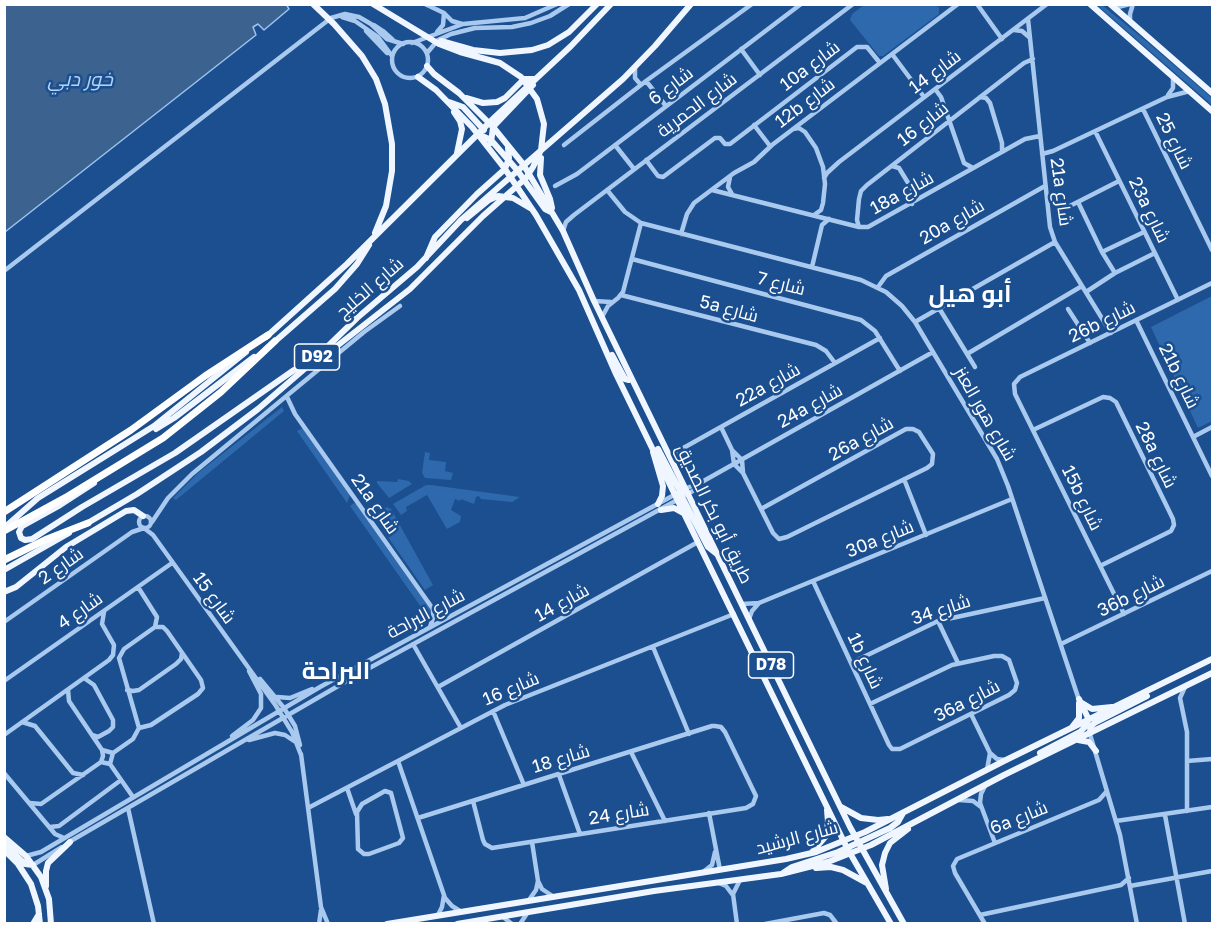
<!DOCTYPE html>
<html>
<head>
<meta charset="utf-8">
<style>
	body { margin:0 }
	#map { position:relative; width:1217px; height:928px; overflow:hidden; background:#1b4f8f; font-family:"Golos Text",sans-serif }
	canvas { display:block }
	.frame { position:absolute; inset:0; border:6px solid #fff; pointer-events:none }
</style>
</head>
<body>
<div id="map">
<canvas width="1217" height="928"></canvas>
<div class="frame"></div>
</div>
<script>
const g = document.querySelector('canvas').getContext('2d');
g.lineJoin = 'round';
function fillPath(path, color) {
  g.fillStyle = color;
  g.fill(path, 'evenodd');
}
function poly(rows) {
  const path = new Path2D();
  for (const r of rows) {
    if (r.length === 3) {
      path.moveTo(r[0] + r[2], r[1]);
      path.arc(r[0], r[1], r[2], 0, 2 * Math.PI);
      continue;
    }
    path.moveTo(r[0], r[1]);
    for (let i = 2; i < r.length; i += 2) path.lineTo(r[i], r[i + 1]);
  }
  return path;
}
function stroke(path, color, width, dash) {
  g.strokeStyle = color;
  g.lineWidth = width;
  g.lineCap = dash ? 'butt' : 'round';
  g.setLineDash(dash || []);
  g.stroke(path);
}
function write(font, color, halo, rows, align = 'center') {
  g.font = font + ' "Golos Text",Cairo,sans-serif';
  g.lineWidth = 5;
  g.setLineDash([]);
  g.textBaseline = 'middle';
  g.strokeStyle = halo;
  g.fillStyle = color;
  for (const [text, x, y, turn = 0] of rows) {
    g.save();
    g.translate(x, y);
    g.rotate((+turn || 0) * Math.PI / 180);
    g.textAlign = isNaN(turn) ? turn : align;
    if (halo) g.strokeText(text, 0, 0);
    g.fillText(text, 0, 0);
    g.restore();
  }
}
const green = poly([
	[864,5,937,5,939,8,939,14,883,56,879,56,850,20,852,14],
	[1097,5,1102,5,1146,41,1212,98,1212,105],
	[1212,296,1212,421,1198,428,1151,327],
	[282,407,284,411,176,500,173,498,198,473],
	[303,428,350,495,347,503,297,431],
	[425,452,430,453,429,460,446,462,445,471,453,473,451,480,425,478,422,473],
	[398,479,409,481,412,484,389,498,377,483,377,481,397,482],
	[426,485,431,485,520,497,512,502,481,499,479,496,476,497,474,504,461,499,460,501,455,499,451,510,461,516,460,522,447,529,427,495,406,507,407,511,401,515,393,504],
	[354,503,357,504,431,609,428,617,350,506],
	[387,507,391,509,433,585,425,590,376,520,375,515]
]);
const water = poly([
	[5,4,286,4,289,9,264,30,258,24,253,27,256,35,5,232,5,4]
]);
const minor = poly([
	[425,4,444,13,452,21,462,24],
	[977,4,1002,39],
	[1114,8,1130,4],
	[342,17,355,21,378,37,392,56],
	[1028,19,1050,227,1055,242,1111,333],
	[1130,22,1130,14,1133,4],
	[374,25,383,31,393,40],
	[1014,30,1022,31,1029,37],
	[366,31,387,53],
	[437,32,443,25,444,13],
	[410,60,18],
	[412,43,463,24,525,18,557,4],
	[741,49,760,75],
	[427,53,438,40,451,34,475,28,512,27,531,23,550,16,569,4],
	[892,54,924,97],
	[635,67,635,78,641,85],
	[646,81,666,106],
	[935,89,941,97,964,163,973,168],
	[1168,95,1173,88,1173,76],
	[980,97,986,98,990,103,1002,143,1002,152],
	[1143,109,1212,250],
	[754,125,770,146],
	[793,129,799,128,805,132,816,148,823,167,825,184,823,203,821,210,814,215],
	[1095,131,1178,300],
	[564,145,646,81,752,4],
	[615,145,634,169],
	[1042,154,1053,151,1167,97,1190,91],
	[646,160,658,176,663,177,715,138,720,138,725,144,730,144,857,47,867,47,880,63],
	[892,166,899,168,913,191,914,198,912,204],
	[730,177,728,187,732,194],
	[824,178,827,173,839,162,1047,4],
	[555,186,577,174,801,4],
	[607,190,625,212,641,223,861,280,886,292,902,306,915,322,997,459,1008,486,1079,700],
	[712,190,859,227,868,227,1025,139,1040,136],
	[1078,202,1102,252,1115,273],
	[1060,211,1119,181],
	[859,227,857,220,859,199,861,191,867,185,1024,63,1033,59],
	[563,231,566,222,574,215,853,4],
	[681,234,687,214,694,203,734,173,754,162,772,145,958,4],
	[1102,252,1144,232],
	[632,259,861,320,875,331,900,371],
	[812,267,822,225,829,219],
	[4,271,331,18,345,14,359,17,371,24,387,39,403,44],
	[878,287,886,276,1045,186],
	[1086,292,1115,273,1155,253],
	[621,295,816,345,826,351,835,363],
	[594,301,611,302],
	[939,308,975,367],
	[1068,309,1090,343],
	[602,317,608,306,618,298,623,292,641,223],
	[1136,320,1212,476],
	[915,322,1055,242],
	[967,354,1082,286],
	[287,397,295,414,433,609,440,615,448,616],
	[721,427,732,450,742,460,743,473,773,533,779,539,787,537,927,468,932,464,933,454,919,432,913,429,906,429,761,509],
	[1033,430,1103,397,1110,398,1116,402,1173,519,1174,525,1171,531,1165,534,1100,566],
	[1193,437,1212,427],
	[732,450,734,464,743,473],
	[669,456,880,338],
	[904,479,926,535],
	[684,489,700,483,933,352],
	[686,495,696,489,700,483],
	[145,522,6],
	[152,522,168,498,192,474,364,332,400,306],
	[144,528,153,535,276,706,292,732,301,755],
	[813,581,889,745,892,749,900,749,1009,695,1015,690,1017,683,1009,660,1002,656,994,656,952,665,870,704],
	[138,587,157,617,155,627],
	[742,604,759,603,1012,499],
	[104,612,102,624,114,645],
	[1124,614,1015,394,1014,384,1020,377,1212,283],
	[749,619,752,611,759,603],
	[938,621,958,663],
	[4,622,132,532,144,528],
	[430,627,433,618,433,609],
	[413,644,461,728],
	[1061,644,1212,571],
	[653,647,689,734],
	[851,663,938,621,1045,598],
	[84,678,94,685,113,720,113,727,109,731,98,737,92,735],
	[260,679,284,708,295,726,300,745],
	[4,681,172,563],
	[438,687,698,542],
	[1185,687,1180,698,1187,732,1187,811],
	[68,690,69,701,102,750,113,753],
	[127,690,133,691,139,690,176,664,181,659,182,653],
	[277,697,290,698,312,689],
	[493,711,524,785],
	[971,714,990,753,997,759,1005,760],
	[22,722,35,726,73,773,83,775],
	[139,728,151,725,198,694,203,688,201,680,167,631,163,627,155,627],
	[139,728,119,658,124,649,155,627],
	[1089,731,1120,835,1137,924],
	[4,735,109,660,113,655,114,645],
	[232,736,253,720,261,708,261,694,249,671],
	[249,740,275,733,285,735,294,741],
	[631,752,665,821],
	[301,754,321,907,328,924],
	[398,761,445,898,452,906,460,911],
	[1187,761,1212,759],
	[101,762,110,764,133,797],
	[110,764,113,753,133,739,139,728],
	[987,770,990,753],
	[4,773,55,834,64,838],
	[559,775,580,834],
	[985,786,981,794,980,803,995,843],
	[347,788,356,814],
	[385,791,391,793,403,838,399,843,369,854,364,854,358,849,357,812,362,804,385,791],
	[959,800,973,801,981,807],
	[30,803,41,804,101,762,103,756,102,750],
	[128,808,154,924],
	[308,808,505,705,734,614],
	[709,813,720,870],
	[1165,815,1185,924],
	[418,818,712,726,715,726,721,727,725,732,756,796,753,804,746,808,492,848,485,844,483,840,473,801],
	[1116,821,1212,807],
	[50,827,59,826,121,780],
	[69,842,364,671,679,499],
	[532,842,538,881,542,889,554,897],
	[26,856,41,852,320,687,676,494],
	[33,865,62,847],
	[703,872,712,865,715,852],
	[719,883,726,886,732,894],
	[1130,886,1212,871],
	[529,900,536,890,538,881],
	[438,915,442,907,444,895],
	[980,915,1121,885,1129,878],
	[503,917,512,924],
	[319,924,321,910],
	[520,924,528,912],
	[737,924,733,894,740,880],
	[765,924,824,913,830,915,837,924],
	[985,924,955,873,953,866,957,859,1099,800,1107,791]
]);
const major = poly([
	[313,4,334,24,362,56,376,79,385,104,392,144,392,171,386,206,375,233],
	[1090,4,1212,111],
	[1110,4,1212,93],
	[441,41,473,50,500,53,532,50,548,45,569,32,597,4],
	[427,66,434,74,459,93,493,127,523,164,563,231,594,301,850,827,904,924],
	[418,77,436,90,472,127,505,169,536,215,579,290,616,374,847,848,891,924],
	[466,98,483,103,497,102,505,98,524,79,534,79],
	[449,102,463,107,484,130],
	[454,112,460,121,462,129,457,153],
	[478,134,491,140,517,170,545,209,551,212],
	[491,143,493,127,533,85],
	[541,158,540,175,550,199,552,208],
	[467,218,489,200,498,196,513,198,530,208],
	[426,258,435,237,477,194,505,169,509,158,508,148],
	[266,337,347,264,495,117,571,46,611,4],
	[272,344,335,289,357,264,369,245],
	[323,351,357,318,417,267,461,220,623,79,655,46,691,4],
	[612,355,625,379,629,380,631,378],
	[156,429,174,418,254,357],
	[658,449,680,491,688,493],
	[653,452,663,486,662,496,658,504],
	[94,483,60,505,22,526,19,532,21,538,25,540,32,539,82,507,175,453,294,370,337,346,410,289,483,216,526,178,533,167,541,150,544,124,537,99,521,77,500,63,460,52,439,44,373,4],
	[678,494,682,497,708,547,718,555],
	[661,510,674,508,683,513],
	[86,524,137,494,201,452,258,409,309,365],
	[4,528,38,498,154,426,246,352],
	[4,570,69,533],
	[4,592,16,587,66,547,126,511,134,510,143,516],
	[1082,703,1092,709,1112,707],
	[1072,727,1079,718,1079,703],
	[1090,733,1091,726,1096,722,1147,696],
	[1078,740,1089,742,1096,751],
	[1040,753,1080,732,1087,725,1088,718,1079,699],
	[841,807,861,818,878,820,888,819],
	[4,837,26,856,41,877,49,899,51,924],
	[4,844,25,864,33,865],
	[4,850,18,864,31,884,38,906,40,924],
	[813,851,826,836,828,822,827,810],
	[816,868,831,867,843,870,865,882],
	[783,873,792,867,838,852,890,828,898,822,903,813],
	[46,886,46,871,48,863,70,842],
	[886,889,882,865,885,853,890,843,908,829],
	[33,924,39,914],
	[387,924,786,859,816,852,865,832,1006,760,1212,659],
	[457,924,654,891,781,874,828,862,871,845,1004,775,1212,673]
]);
const highway = poly([
	[4,512,131,430,205,376,268,335],
	[4,531,68,496,163,438,221,392,275,341],
	[4,560,47,539,88,523]
]);
const shields = [
	[317,357,45],
	[771,665,45]
];
const shieldNames = [
	["D92",317,357],
	["D78",771,665]
];
const streetNames = [
	["10a شارع",810,66,-37],
	["شارع 14",935,72,-37],
	["شارع 6",671,86,-37],
	["12b شارع",805,103,-37],
	["شارع الحمرية",697,105,-37],
	["شارع 16",923,124,-38],
	["شارع 25",1174,141,64],
	["21a شارع",1061,192,82],
	["18a شارع",902,193,-29],
	["23a شارع",1149,210,64],
	["20a شارع",952,222,-30],
	["شارع 7",781,284,14],
	["شارع الخليج",370,288,-41],
	["5a شارع",729,309,15],
	["26b شارع",1102,322,-26],
	["21b شارع",1179,376,64],
	["22a شارع",768,385,-29],
	["24a شارع",810,406,-29],
	["شارع هور العنز",985,414,60],
	["26a شارع",861,439,-29],
	["28a شارع",1156,455,64],
	["15b شارع",1082,498,64],
	["21a شارع",375,504,55],
	["طريق أبو بكر الصديق",714,514,64],
	["30a شارع",880,539,-22],
	["شارع 2",61,566,-35],
	["36b شارع",1131,596,-26],
	["شارع 15",214,598,54],
	["شارع 14",562,603,-29],
	["شارع 34",941,610,-18],
	["شارع 4",80,611,-35],
	["شارع البراحة",426,614,-28],
	["1b شارع",865,661,65],
	["شارع 16",511,689,-23],
	["36a شارع",967,701,-27],
	["شارع 18",561,759,-17],
	["شارع 24",619,814,-9],
	["6a شارع",1019,818,-22],
	["شارع الرشيد",797,838,-15]
];
const waterNames = [
	["خور دبي",80,80]
];
const districtNames = [
	["أبو هيل",970,294],
	["البراحة",336,671]
];
fillPath(green, '#2e69ad');
fillPath(water, '#3c6290');
stroke(water, '#9cc4f0', 1.5);
stroke(minor, '#a9c9ee', 4.5);
stroke(major, '#f0f6ff', 6);
stroke(highway, '#fff', 7);
for (const [x, y, w] of shields) {
  const box = new Path2D();
  box.roundRect(x - w / 2, y - 13, w, 26, 4.5);
  g.fillStyle = '#1b4f8f';
  g.fill(box);
  stroke(box, '#fff', 1.5);
}
write('bold 16px', '#fff', null, shieldNames);
write('18px', '#fff', '#1b4f8f', streetNames);
write('italic 20px', '#b5d3f5', '#1b4f8f', waterNames);
write('bold 24px', '#fff', '#1b4f8f', districtNames);
</script>
</body>
</html>
